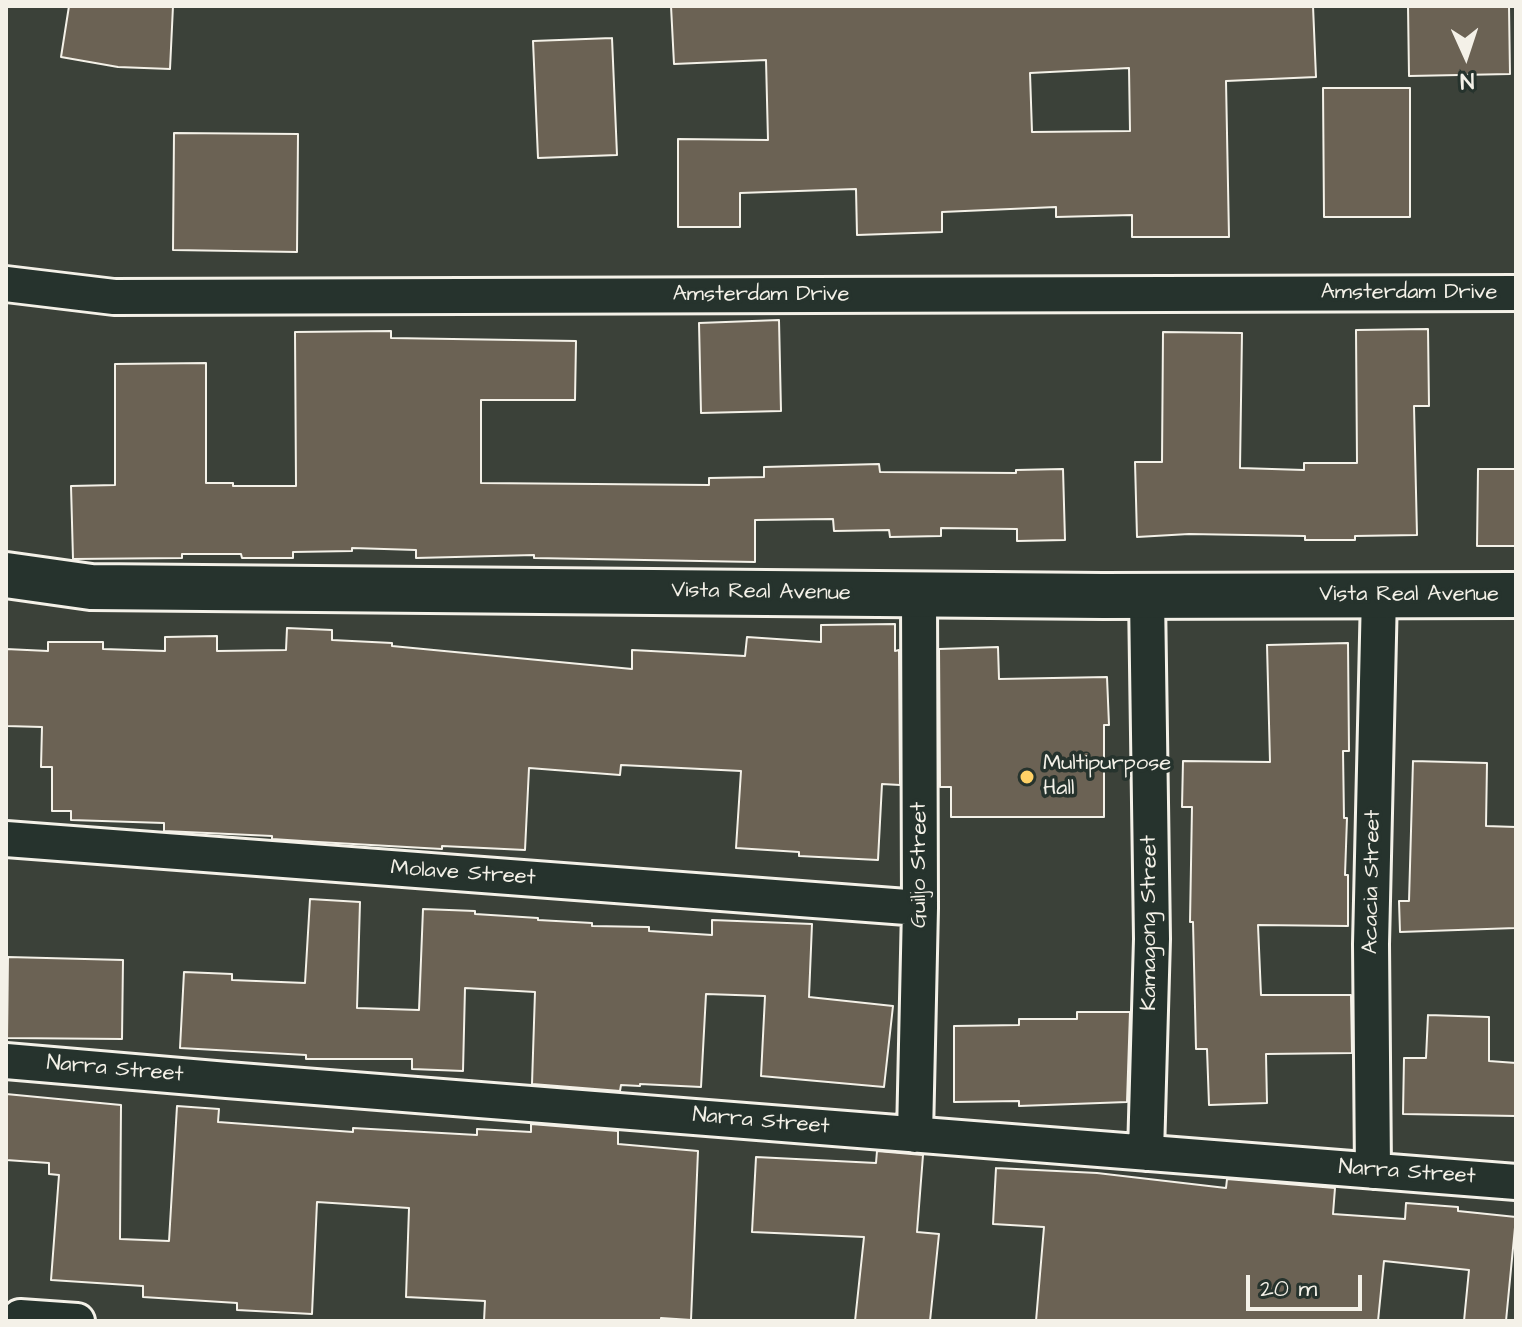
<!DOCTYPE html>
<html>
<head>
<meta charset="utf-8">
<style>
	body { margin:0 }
	#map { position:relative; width:1522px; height:1327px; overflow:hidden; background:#3b4139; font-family:"Architects Daughter",sans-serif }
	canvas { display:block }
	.frame { position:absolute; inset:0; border:8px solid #f4f1e8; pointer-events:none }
	.north { position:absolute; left:1426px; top:16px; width:80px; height:80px; -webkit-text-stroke:6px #26332d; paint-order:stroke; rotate:177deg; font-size:22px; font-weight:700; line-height:32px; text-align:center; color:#f4f1e8 }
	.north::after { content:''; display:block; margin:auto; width:28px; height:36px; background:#f4f1e8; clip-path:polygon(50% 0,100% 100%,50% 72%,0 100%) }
	.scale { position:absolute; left:1246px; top:1275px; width:116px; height:36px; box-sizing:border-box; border:4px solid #f4f1e8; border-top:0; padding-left:10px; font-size:24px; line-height:28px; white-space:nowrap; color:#f4f1e8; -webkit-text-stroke:6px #26332d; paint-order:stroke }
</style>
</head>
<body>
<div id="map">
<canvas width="1522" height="1327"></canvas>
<div class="frame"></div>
<div class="north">N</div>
<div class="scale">20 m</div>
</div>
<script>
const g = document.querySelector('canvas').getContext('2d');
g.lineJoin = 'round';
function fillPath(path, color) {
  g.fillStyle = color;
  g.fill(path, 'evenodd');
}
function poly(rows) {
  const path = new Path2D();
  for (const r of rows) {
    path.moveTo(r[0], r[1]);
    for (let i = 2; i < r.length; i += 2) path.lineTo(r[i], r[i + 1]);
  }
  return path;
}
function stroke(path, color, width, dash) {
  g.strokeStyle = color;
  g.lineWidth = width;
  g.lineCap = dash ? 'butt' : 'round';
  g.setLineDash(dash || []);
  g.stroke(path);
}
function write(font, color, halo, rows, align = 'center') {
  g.font = font + ' "Architects Daughter",sans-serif';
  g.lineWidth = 7;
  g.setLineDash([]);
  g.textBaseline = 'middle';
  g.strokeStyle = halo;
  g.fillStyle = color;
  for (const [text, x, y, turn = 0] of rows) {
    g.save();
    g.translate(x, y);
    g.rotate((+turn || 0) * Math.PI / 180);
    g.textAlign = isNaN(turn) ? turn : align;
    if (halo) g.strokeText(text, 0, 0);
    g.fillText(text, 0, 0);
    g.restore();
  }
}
const building = poly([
	[69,6,173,6,170,69,118,67,61,57,69,6],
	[671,6,1313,6,1316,77,1226,81,1229,237,1132,237,1132,215,1056,217,1056,207,942,212,942,232,857,235,856,189,740,193,740,227,678,227,678,139,768,140,766,60,674,64,671,6],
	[1129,68,1130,131,1032,132,1030,73,1129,68],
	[1408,6,1509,6,1510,74,1409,76,1408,6],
	[612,38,617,155,538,158,533,41,612,38],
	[1323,88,1410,88,1410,217,1324,217,1323,88],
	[174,133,298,134,297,252,173,250,174,133],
	[779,320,781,411,701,413,699,323,779,320],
	[1428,329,1429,406,1414,406,1417,535,1355,536,1355,540,1305,540,1305,536,1189,534,1137,537,1135,462,1162,462,1163,332,1242,333,1240,468,1304,470,1304,463,1357,463,1356,330,1428,329],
	[391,331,391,338,576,341,575,400,481,400,481,483,709,485,709,478,764,477,764,467,879,464,880,472,1016,473,1016,470,1063,469,1065,540,1017,541,1017,529,941,528,941,536,890,537,889,530,834,531,833,519,755,520,755,562,534,558,534,555,416,558,416,550,352,548,352,551,293,552,293,558,242,558,241,554,182,554,182,558,73,559,71,486,115,485,115,364,206,363,206,483,233,483,233,486,296,486,295,332,391,331],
	[1478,469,1516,469,1516,546,1477,546,1478,469],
	[895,624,895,651,899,650,900,785,882,784,878,860,799,856,799,852,736,848,741,771,621,765,620,775,529,768,525,850,442,846,442,849,318,842,272,839,272,836,164,831,164,823,71,820,71,811,52,811,52,767,41,767,42,727,6,726,6,649,48,651,48,642,103,642,103,649,165,651,165,637,217,636,217,651,286,650,287,628,332,630,332,640,392,643,392,646,632,669,632,650,745,656,747,637,821,642,821,625,895,624],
	[1348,643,1349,751,1343,751,1344,818,1347,818,1345,875,1348,875,1348,926,1258,925,1261,995,1351,995,1352,1053,1266,1054,1267,1103,1209,1105,1207,1049,1196,1049,1193,922,1190,922,1192,807,1182,807,1183,761,1270,762,1267,645,1348,643],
	[998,647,999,679,1107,677,1109,725,1104,725,1104,817,951,817,951,787,940,787,939,649,998,647],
	[1413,761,1487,763,1486,826,1516,827,1516,928,1400,932,1399,901,1409,901,1413,761],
	[310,899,360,902,357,1008,419,1010,423,909,475,911,475,914,538,918,538,920,592,923,592,926,649,927,649,931,712,935,712,920,812,924,809,997,893,1006,884,1087,761,1076,765,996,706,994,701,1087,640,1084,640,1086,621,1085,620,1091,532,1084,535,992,465,988,463,1071,412,1069,412,1059,306,1059,306,1055,180,1048,184,972,232,974,232,980,305,983,310,899],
	[8,957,123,960,122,1039,7,1038,8,957],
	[1077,1012,1130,1012,1127,1102,1019,1106,1019,1101,954,1102,954,1026,1019,1025,1019,1019,1077,1019,1077,1012],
	[1428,1015,1489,1017,1489,1061,1516,1063,1516,1116,1403,1114,1404,1058,1426,1058,1428,1015],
	[6,1094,121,1105,120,1239,169,1241,177,1106,219,1109,218,1122,353,1132,353,1128,477,1135,477,1129,531,1132,531,1124,618,1131,618,1144,698,1151,691,1320,661,1318,661,1321,484,1321,485,1301,406,1297,409,1208,317,1202,312,1314,237,1310,237,1303,143,1297,143,1286,51,1280,59,1175,49,1174,49,1163,6,1160,6,1094],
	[877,1151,923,1155,917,1232,939,1234,930,1321,855,1321,864,1237,752,1232,756,1157,876,1163,877,1151],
	[996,1168,1097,1173,1226,1188,1227,1179,1335,1188,1333,1214,1405,1219,1406,1203,1458,1207,1458,1211,1516,1217,1506,1321,1464,1321,1469,1270,1384,1261,1378,1321,1036,1321,1044,1227,993,1224,996,1168]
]);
const street = poly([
	[6,284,114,297,1516,293],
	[6,839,920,908],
	[6,1061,227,1080,1516,1182],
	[915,1135,920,908,919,595],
	[1146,1153,1152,939,1147,597],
	[1373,1171,1371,944,1379,594],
	[20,1317,77,1321]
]);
const secondary = poly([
	[6,575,91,587,1103,596,1516,595]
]);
const markers = [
	[1027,777,8,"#ffd166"]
];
const streetNames = [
	["Amsterdam Drive",1409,293],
	["Amsterdam Drive",761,295],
	["Vista Real Avenue",761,593,1],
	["Vista Real Avenue",1409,595],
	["Guiljo Street",920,865,-90],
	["Molave Street",463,874,4],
	["Acacia Street",1373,882,-89],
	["Kamagong Street",1150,923,-90],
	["Narra Street",115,1070,5],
	["Narra Street",761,1122,5],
	["Narra Street",1407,1173,4]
];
const poiNames = [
	["Multipurpose",1043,764],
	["Hall",1043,789]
];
fillPath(building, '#6b6254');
stroke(building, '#f4f1e8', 2);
stroke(street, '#f4f1e8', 40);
stroke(secondary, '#f4f1e8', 50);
stroke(street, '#26332d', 34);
stroke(secondary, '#26332d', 44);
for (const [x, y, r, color] of markers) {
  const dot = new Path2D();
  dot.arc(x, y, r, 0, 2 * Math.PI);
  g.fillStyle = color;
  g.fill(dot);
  stroke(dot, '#26332d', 3);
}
write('22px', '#f4f1e8', '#26332d', streetNames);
write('22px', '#f4f1e8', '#26332d', poiNames, 'left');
</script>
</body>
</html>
